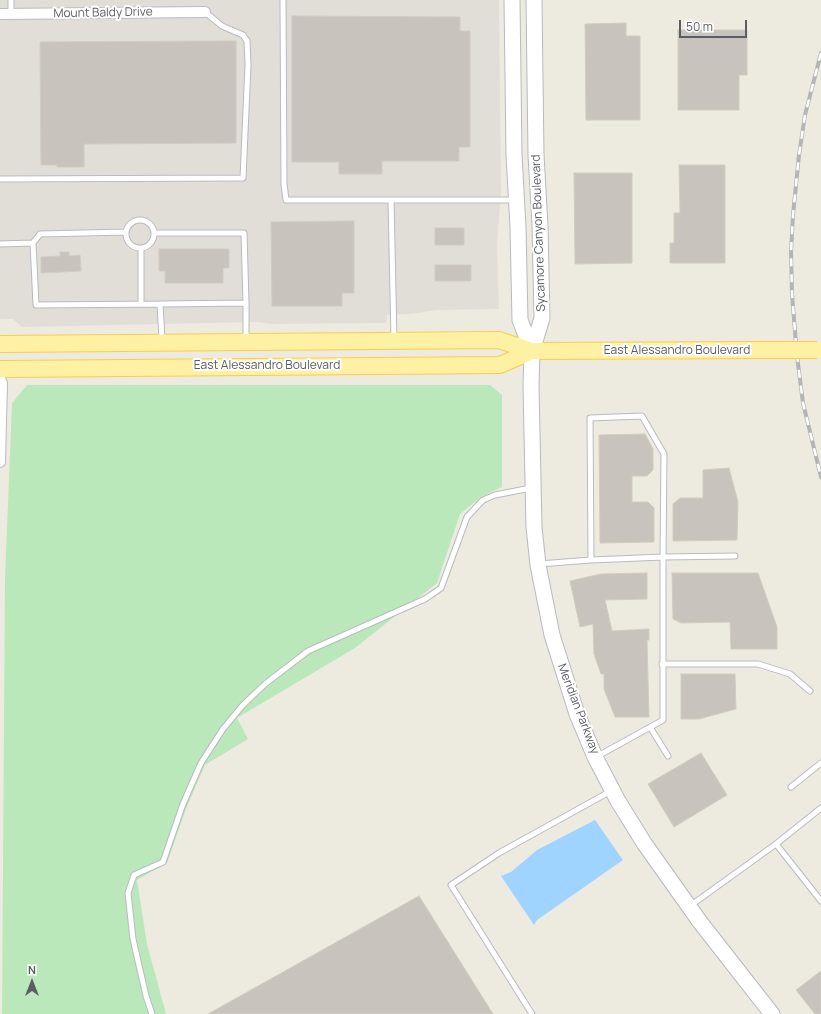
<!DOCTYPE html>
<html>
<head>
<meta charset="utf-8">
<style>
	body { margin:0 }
	#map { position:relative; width:821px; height:1014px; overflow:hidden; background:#edebe0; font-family:Manrope,sans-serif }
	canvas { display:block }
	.north { position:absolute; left:12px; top:962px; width:40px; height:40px; -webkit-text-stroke:3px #fff; paint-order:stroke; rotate:0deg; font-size:11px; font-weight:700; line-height:16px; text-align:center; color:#595d63 }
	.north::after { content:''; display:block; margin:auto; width:14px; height:18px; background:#595d63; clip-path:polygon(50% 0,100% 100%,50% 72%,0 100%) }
	.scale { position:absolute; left:679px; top:20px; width:68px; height:18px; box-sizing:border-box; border:2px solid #595d63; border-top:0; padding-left:5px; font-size:12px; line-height:14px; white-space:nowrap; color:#595d63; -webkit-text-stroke:3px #fff; paint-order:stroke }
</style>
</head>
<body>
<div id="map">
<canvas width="821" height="1014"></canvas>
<div class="north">N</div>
<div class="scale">50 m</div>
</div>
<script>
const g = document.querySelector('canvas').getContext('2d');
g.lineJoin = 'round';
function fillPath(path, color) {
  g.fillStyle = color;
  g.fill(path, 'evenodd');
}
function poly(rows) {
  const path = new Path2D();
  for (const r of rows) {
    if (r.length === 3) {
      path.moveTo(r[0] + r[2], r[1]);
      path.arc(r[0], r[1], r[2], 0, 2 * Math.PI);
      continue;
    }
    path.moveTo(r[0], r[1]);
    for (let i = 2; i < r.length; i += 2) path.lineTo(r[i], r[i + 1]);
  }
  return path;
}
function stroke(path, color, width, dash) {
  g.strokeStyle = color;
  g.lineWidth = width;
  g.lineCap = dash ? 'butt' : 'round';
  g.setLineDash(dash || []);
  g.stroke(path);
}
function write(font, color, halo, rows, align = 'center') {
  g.font = font + ' Manrope,sans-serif';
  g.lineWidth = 4;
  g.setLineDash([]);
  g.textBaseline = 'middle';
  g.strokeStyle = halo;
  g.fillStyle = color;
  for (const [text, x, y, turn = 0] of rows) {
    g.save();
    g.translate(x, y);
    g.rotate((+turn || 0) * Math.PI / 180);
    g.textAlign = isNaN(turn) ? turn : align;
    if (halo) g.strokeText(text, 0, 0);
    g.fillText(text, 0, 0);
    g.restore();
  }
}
const industrial = poly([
	[0,0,499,0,501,192,497,246,499,309,437,310,410,314,387,315,386,323,271,324,257,322,22,327,13,319,0,319]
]);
const green = poly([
	[27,385,490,385,502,395,502,487,481,497,460,514,437,583,355,648,237,718,248,739,205,765,186,809,167,863,137,880,147,944,166,1014,2,1014,5,578,12,403]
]);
const water = poly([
	[595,820,623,860,537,920,534,925,501,876,511,872,537,850]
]);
const building = poly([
	[292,16,460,17,460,31,470,31,470,147,459,147,459,161,382,161,382,174,339,174,339,162,292,162,292,16],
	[626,23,626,36,640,36,640,120,586,120,585,24,626,23],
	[678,30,747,30,747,75,739,75,739,110,678,110,678,30],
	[236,41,236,143,84,144,84,167,57,167,57,165,41,165,40,42,236,41],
	[679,165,725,165,725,263,670,263,670,243,674,243,674,213,680,213,679,165],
	[574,173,632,173,632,263,575,264,574,173],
	[354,221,354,293,342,293,342,306,272,306,271,222,354,221],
	[435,228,464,228,464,245,435,245,435,228],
	[159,249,229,249,229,268,223,268,223,283,165,283,165,271,159,271,159,249],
	[60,252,69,252,69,256,80,255,81,271,41,273,41,257,60,256,60,252],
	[435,265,471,265,471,281,435,281,435,265],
	[645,434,653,449,653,470,647,476,632,476,632,502,648,502,654,508,654,542,600,543,599,435,645,434],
	[729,468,738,502,737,540,673,541,673,504,680,498,703,498,703,470,729,468],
	[647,573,647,599,605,600,612,631,649,629,649,640,647,640,649,717,615,717,604,689,604,674,601,674,594,654,593,624,580,627,570,581,601,574,647,573],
	[672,573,758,573,777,627,777,649,731,649,730,622,681,623,673,619,672,573],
	[681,674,735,674,736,709,699,719,681,719,681,674],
	[701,753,727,795,674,827,648,784,701,753],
	[419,896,493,1014,208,1014,419,896],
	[821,971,821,1014,815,1014,796,990,821,971]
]);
const service = poly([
	[11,0,11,14],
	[283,0,284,184,286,200,514,200],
	[0,179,243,178,248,65,247,41,243,35,222,26,205,12],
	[391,200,394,340],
	[140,234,14],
	[154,233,244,233,246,303],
	[33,243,40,234,126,232],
	[0,244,33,243,36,305,160,304,162,340],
	[141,304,141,248],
	[160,304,246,303,246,340],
	[591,560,590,418,642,416,664,454,663,557,735,556],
	[539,564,591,560,663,557,663,720,596,757],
	[662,664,758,664,790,674,810,691],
	[650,727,668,756],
	[791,787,821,763],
	[776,844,821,901],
	[690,906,776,844,821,808],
	[152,1014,146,996,133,939,128,893,134,875,163,862,183,804,201,763,223,729,242,706,265,684,308,651,425,599,441,588,467,517,483,500,495,495,531,488],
	[532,1014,451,885,499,853,611,791]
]);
const minor = poly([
	[0,14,205,12],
	[0,379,2,383,0,462]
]);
const secondary = poly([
	[512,0,514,155,518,227,520,320,532,351],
	[534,0,536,155,540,226,542,318,532,351,531,386,534,527,538,565,552,635,577,714,595,757,618,801,644,843,700,922,772,1014]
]);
const primary = poly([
	[0,344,499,340,532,351,770,350],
	[0,369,500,365,532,351]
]);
const rail = poly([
	[821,53,805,115,799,155,793,215,791,252,792,294,797,356,803,403,821,477]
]);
const primaryBridge = poly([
	[770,350,817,350]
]);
const streetNames = [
	["Mount Baldy Drive",103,13,-1],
	["Sycamore Canyon Boulevard",539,233,-92],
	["East Alessandro Boulevard",677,351],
	["East Alessandro Boulevard",267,366],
	["Meridian Parkway",578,709,69]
];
fillPath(industrial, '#e1ded8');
fillPath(green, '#bae8ba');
fillPath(water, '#9ed4ff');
fillPath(building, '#c8c4bd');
stroke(building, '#d2ccbe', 1);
stroke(service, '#b8bbc1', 7);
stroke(minor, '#b8bbc1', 12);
stroke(secondary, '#b6bac0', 17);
stroke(primary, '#fccc4a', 18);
stroke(service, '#fff', 5);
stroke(minor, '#fff', 10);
stroke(secondary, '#fff', 15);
stroke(primary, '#fff1a3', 16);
stroke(rail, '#b4b5b6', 4);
stroke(rail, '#fff', 2.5, [8]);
stroke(primaryBridge, '#fccc4a', 18, []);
stroke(primaryBridge, '#fff1a3', 16);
write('12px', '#595d63', '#fff', streetNames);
</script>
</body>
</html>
